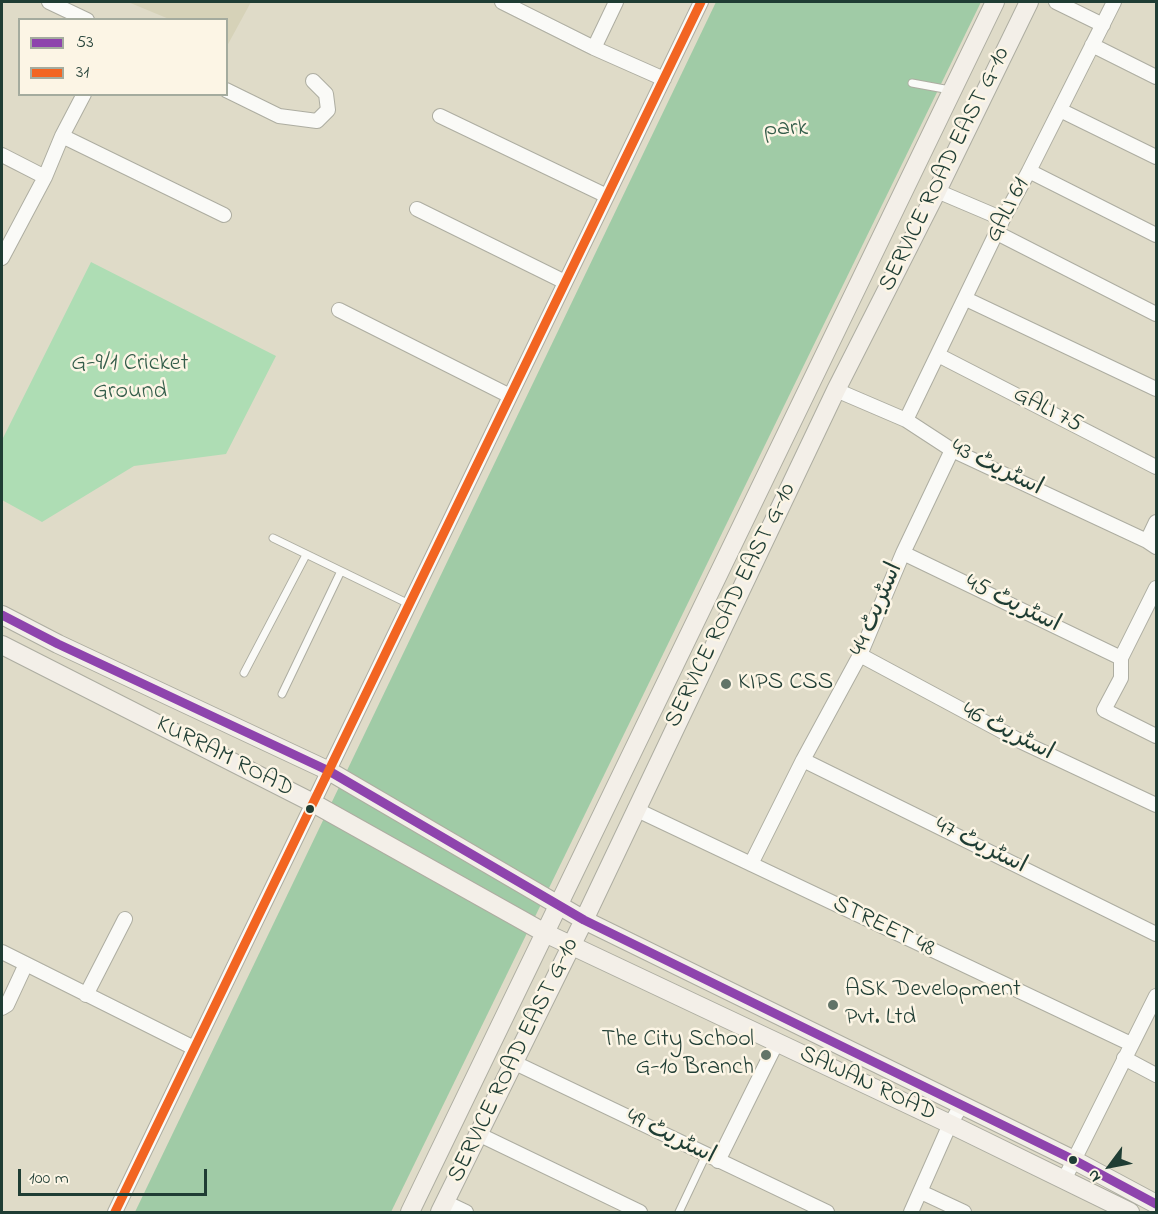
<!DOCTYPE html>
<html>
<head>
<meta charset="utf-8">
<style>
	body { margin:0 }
	#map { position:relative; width:1158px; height:1214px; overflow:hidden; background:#dfdbc8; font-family:"Indie Flower",sans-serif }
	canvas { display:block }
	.frame { position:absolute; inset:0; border:3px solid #1f3d34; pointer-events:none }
	.legend { position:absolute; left:18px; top:18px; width:210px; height:78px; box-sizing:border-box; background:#fcf5e5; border:2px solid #a4ab9e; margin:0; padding:8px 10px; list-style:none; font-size:18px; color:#1f3d34 }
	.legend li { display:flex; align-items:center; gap:12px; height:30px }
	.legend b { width:30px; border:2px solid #a4ab9e }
	.north { position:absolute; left:1080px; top:1136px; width:60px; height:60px; -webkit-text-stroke:4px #fcf5e5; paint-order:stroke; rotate:238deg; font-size:16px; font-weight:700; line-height:24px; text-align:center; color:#1f3d34 }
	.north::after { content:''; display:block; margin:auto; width:21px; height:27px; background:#1f3d34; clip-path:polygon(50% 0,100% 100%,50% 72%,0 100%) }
	.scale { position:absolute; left:18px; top:1169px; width:189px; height:27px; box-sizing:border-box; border:3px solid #1f3d34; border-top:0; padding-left:8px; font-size:18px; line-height:21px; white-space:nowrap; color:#1f3d34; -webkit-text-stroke:4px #fcf5e5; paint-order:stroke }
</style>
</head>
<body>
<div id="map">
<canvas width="1158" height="1214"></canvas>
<div class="frame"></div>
<ul class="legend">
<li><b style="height:8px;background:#8e44ad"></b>53</li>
<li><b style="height:8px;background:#f26522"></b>31</li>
</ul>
<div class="north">N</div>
<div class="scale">100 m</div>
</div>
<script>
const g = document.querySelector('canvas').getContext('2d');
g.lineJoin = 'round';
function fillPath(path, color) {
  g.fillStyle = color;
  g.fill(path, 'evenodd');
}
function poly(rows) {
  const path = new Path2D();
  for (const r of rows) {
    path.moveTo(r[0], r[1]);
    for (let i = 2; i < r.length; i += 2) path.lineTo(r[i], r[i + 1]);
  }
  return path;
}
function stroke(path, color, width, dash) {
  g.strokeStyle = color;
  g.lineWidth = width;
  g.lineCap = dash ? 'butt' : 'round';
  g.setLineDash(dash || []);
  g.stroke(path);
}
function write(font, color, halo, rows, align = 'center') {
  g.font = font + ' "Indie Flower","Playpen Sans Arabic",sans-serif';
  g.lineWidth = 5;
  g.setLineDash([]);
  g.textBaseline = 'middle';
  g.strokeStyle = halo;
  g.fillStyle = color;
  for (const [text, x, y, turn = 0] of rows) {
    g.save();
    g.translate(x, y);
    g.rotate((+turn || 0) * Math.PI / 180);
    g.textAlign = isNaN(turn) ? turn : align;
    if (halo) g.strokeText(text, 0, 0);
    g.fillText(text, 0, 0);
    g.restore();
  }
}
const built = poly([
	[128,2,251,2,227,46,226,20,169,19]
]);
const green = poly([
	[91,262,276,356,226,454,134,466,42,522,2,500,2,440]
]);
const forest = poly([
	[716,2,981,2,391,1212,135,1212]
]);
const service = poly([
	[912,83,950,90],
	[273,538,409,604],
	[244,673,306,555],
	[282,694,341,571],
	[679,1212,706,1155]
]);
const minor = poly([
	[49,2,87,20],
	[502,2,594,48,664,79],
	[1056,2,1103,25],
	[1092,45,1156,77],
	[594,48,616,2],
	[226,90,279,116,317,121,328,110,326,94,313,81],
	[1060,110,1156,157],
	[440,116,607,196],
	[62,136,224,215],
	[2,155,45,177],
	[1029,171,1156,235],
	[937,191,1003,219],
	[417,209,565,282],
	[997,233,1156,314],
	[2,258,45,177,62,136,84,94],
	[966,299,1156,389],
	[339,310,510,396],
	[938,355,1156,467],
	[836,390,906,420,952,450,1147,541,1156,547],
	[906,420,1003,219,1029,171,1114,2],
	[1147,541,1156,522],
	[903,553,1121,658],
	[1156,588,1121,658,1121,678,1104,710,1156,736],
	[860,655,1022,742,1156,805],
	[803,760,1156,934],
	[635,809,1131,1044],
	[751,864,803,760,860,655,903,553,952,450],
	[2,952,194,1048],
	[86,995,125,919],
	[2,1008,7,1005,26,964],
	[1124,1058,1156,1075],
	[513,1062,827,1212],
	[478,1134,640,1212],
	[718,1161,777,1042],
	[1064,1180,1156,996],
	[921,1192,964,1212],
	[445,1202,466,1212],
	[115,1212,701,2],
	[911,1212,950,1124,961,1106]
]);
const secondary = poly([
	[2,615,58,644,329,771,584,920,1074,1160,1156,1204],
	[2,645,313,803,545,933,950,1124,1130,1212],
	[410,1212,995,2],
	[440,1212,584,920,836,390,937,191,1029,2]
]);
const bus1 = poly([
	[2,615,58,644,329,771,584,920,1074,1160,1156,1204]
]);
const bus2 = poly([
	[115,1212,701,2]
]);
const markers = [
	[726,684,6,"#627468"],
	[310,809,5,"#1f3d34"],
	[833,1005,6,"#627468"],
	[766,1055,6,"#627468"],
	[1073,1160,5,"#1f3d34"]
];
const parkNames = [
	["park",786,130],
	["G-9/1 Cricket",130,365],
	["Ground",130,393]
];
const streetNames = [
	["SERVICE ROAD EAST G-10",946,170,-64],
	["GALI 61",1009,211,-63],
	["GALI 75",1047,411,27],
	["اسٹریٹ 43",996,469,26],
	["اسٹریٹ 45",1012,605,26],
	["SERVICE ROAD EAST G-10",732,606,-64],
	["اسٹریٹ 44",878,610,-67],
	["اسٹریٹ 46",1007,733,27],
	["KURRAM ROAD",224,758,27],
	["اسٹریٹ 47",980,847,26],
	["STREET 48",883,928,26],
	["SERVICE ROAD EAST G-10",515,1061,-64],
	["SAWAN ROAD",867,1085,25],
	["اسٹریٹ 49",670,1138,26]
];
const poiNames = [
	["KIPS CSS",738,684],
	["ASK Development",845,991],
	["Pvt. Ltd",845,1019],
	["The City School",754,1041,"right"],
	["G-10 Branch",754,1069,"right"]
];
fillPath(built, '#d6d2b8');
fillPath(green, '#aeddb4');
fillPath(forest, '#a0cba6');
stroke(service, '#adada1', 9);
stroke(minor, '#adada1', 16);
stroke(secondary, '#adada1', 20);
stroke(service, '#fafaf7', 7);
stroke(minor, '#fafaf7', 14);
stroke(secondary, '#f3efe8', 18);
stroke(bus1, '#8e44ad', 9);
stroke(bus2, '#f26522', 9);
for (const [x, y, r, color] of markers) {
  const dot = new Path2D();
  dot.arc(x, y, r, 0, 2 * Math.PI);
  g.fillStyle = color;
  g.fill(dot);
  stroke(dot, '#fcf5e5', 2);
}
write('24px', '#345d4a', '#fcf5e5', parkNames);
write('24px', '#1f3d34', '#fcf5e5', streetNames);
write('24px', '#1f3d34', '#fcf5e5', poiNames, 'left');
</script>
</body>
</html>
